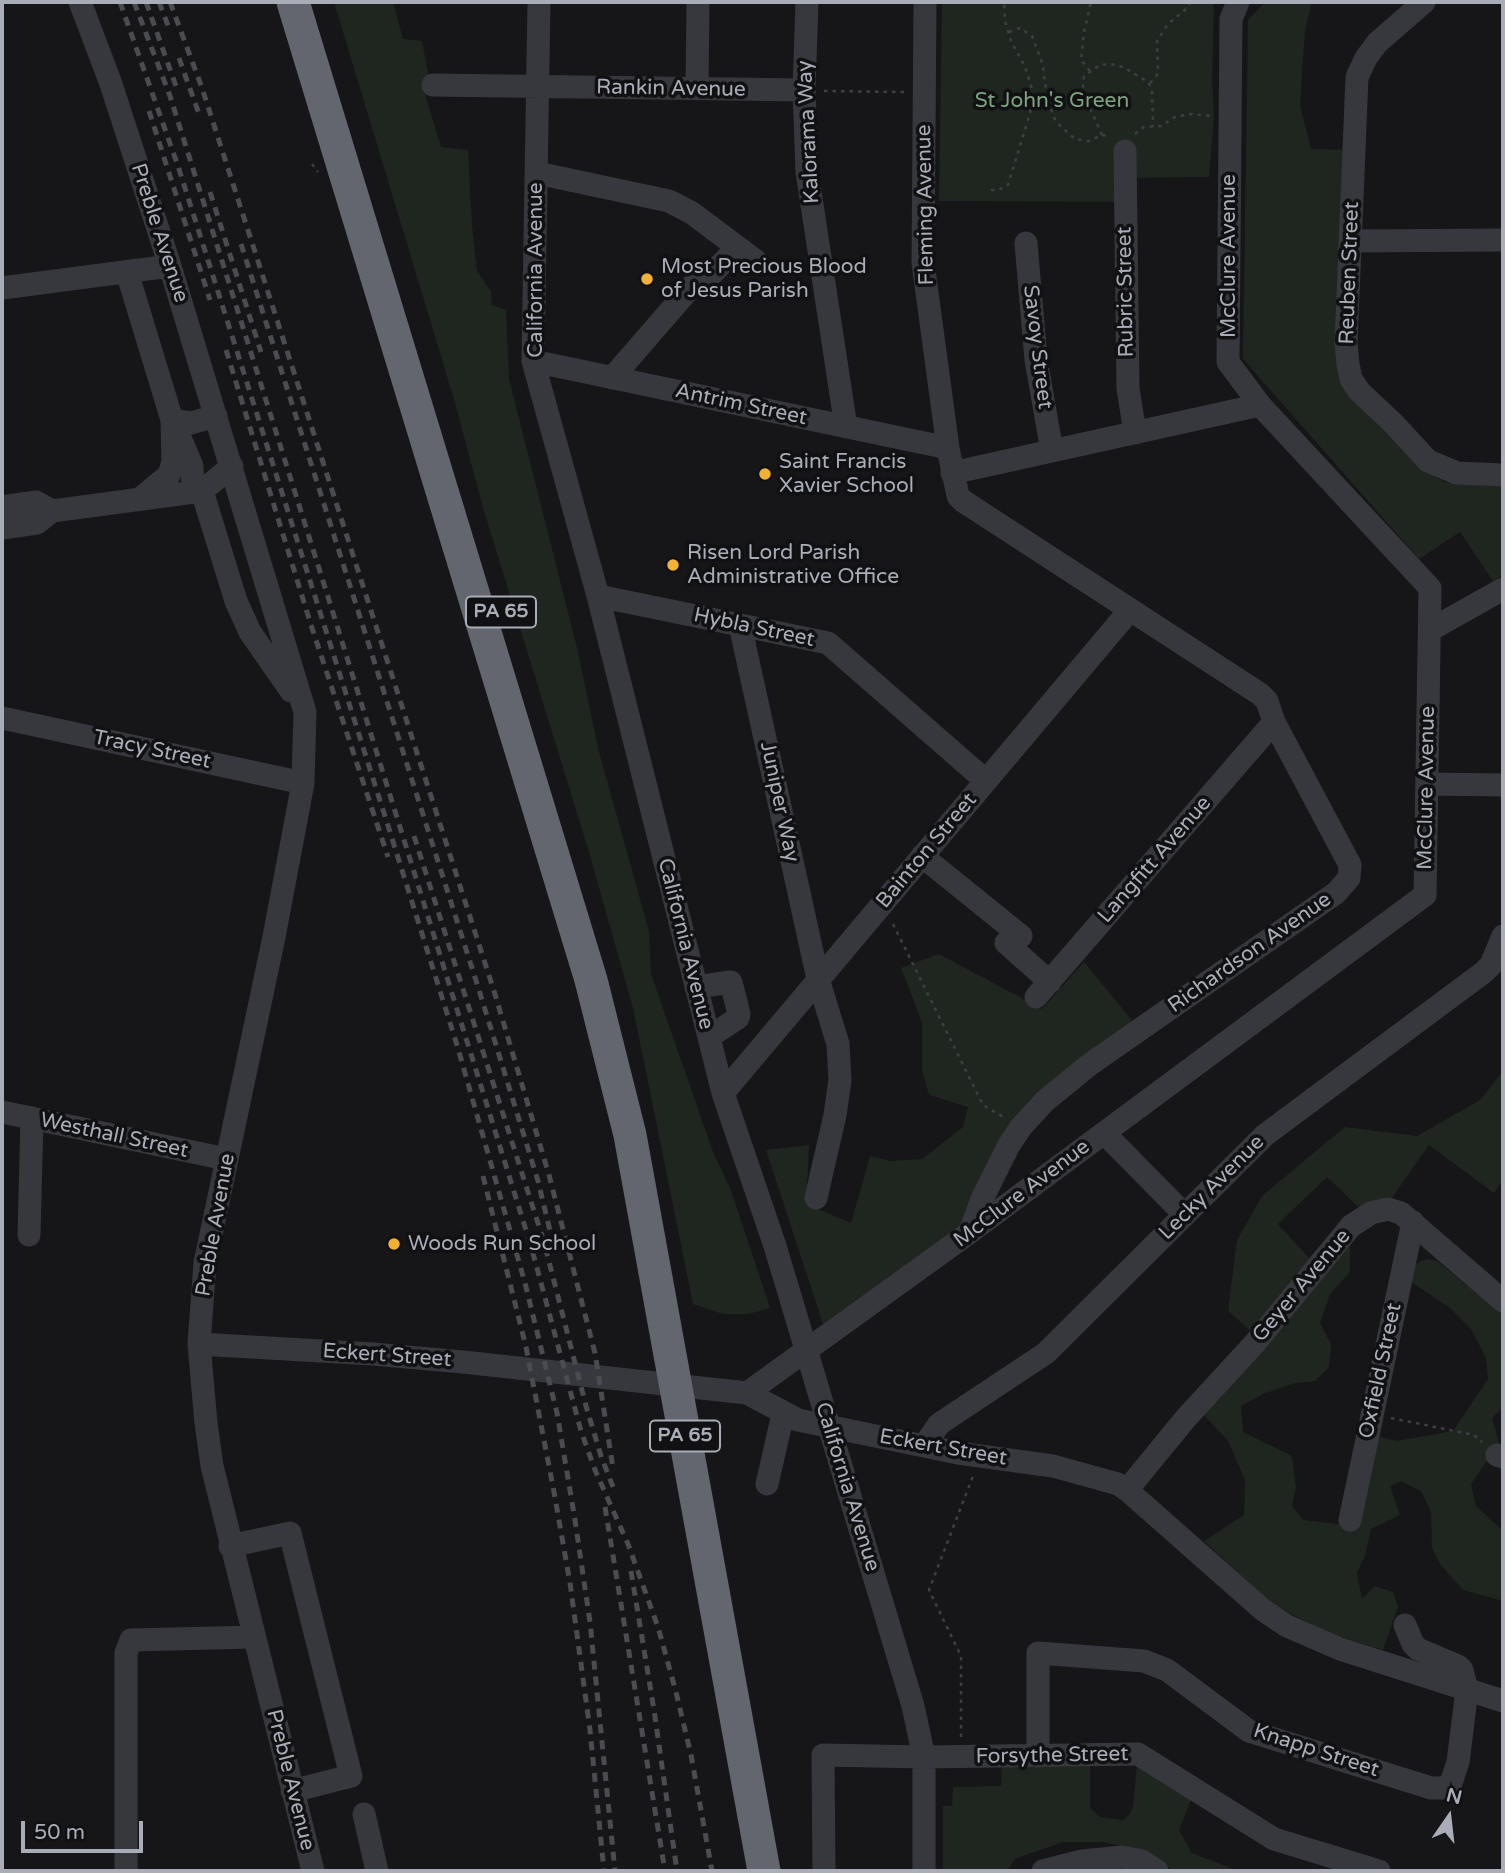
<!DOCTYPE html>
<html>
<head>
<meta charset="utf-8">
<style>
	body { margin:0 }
	#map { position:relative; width:1505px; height:1873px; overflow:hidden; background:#161618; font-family:"Varela Round",sans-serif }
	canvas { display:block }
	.frame { position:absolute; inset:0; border:4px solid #a8adb8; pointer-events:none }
	.north { position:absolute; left:1414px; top:1782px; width:70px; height:70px; -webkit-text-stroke:5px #111113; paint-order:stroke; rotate:14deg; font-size:19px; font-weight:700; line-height:28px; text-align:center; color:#a8adb8 }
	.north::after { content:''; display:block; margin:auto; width:24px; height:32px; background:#a8adb8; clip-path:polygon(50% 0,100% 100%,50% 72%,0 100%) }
	.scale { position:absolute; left:21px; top:1821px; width:122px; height:32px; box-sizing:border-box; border:4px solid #a8adb8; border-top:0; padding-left:9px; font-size:21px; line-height:24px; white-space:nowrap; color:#a8adb8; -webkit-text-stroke:5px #111113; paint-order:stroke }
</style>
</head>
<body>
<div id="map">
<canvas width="1505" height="1873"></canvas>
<div class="frame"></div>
<div class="north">N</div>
<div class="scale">50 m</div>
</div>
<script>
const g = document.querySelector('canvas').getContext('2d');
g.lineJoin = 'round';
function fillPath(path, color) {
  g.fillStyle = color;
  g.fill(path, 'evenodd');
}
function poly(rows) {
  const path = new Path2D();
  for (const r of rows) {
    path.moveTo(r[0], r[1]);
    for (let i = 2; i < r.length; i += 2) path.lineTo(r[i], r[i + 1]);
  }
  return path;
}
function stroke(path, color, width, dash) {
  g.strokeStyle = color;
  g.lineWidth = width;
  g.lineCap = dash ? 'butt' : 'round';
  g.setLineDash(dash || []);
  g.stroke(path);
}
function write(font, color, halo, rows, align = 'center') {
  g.font = font + ' "Varela Round",sans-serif';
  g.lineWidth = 7;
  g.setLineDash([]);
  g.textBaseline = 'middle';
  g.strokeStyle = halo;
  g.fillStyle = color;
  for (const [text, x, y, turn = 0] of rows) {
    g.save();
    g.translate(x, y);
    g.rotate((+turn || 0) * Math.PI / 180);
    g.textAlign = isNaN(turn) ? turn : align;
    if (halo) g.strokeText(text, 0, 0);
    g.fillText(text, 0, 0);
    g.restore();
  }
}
const green = poly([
	[334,2,393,2,403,39,422,41,428,73,426,98,441,147,468,150,472,226,477,271,491,291,492,305,506,310,509,379,577,648,599,752,649,931,651,974,713,1152,730,1188,770,1308,748,1314,723,1314,693,1304,633,1008,589,852,484,511,453,396],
	[942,2,1214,2,1212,81,1214,116,1209,177,1125,178,1125,202,939,201],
	[1265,2,1312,2,1305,30,1300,105,1311,149,1349,150,1341,358,1382,420,1430,474,1445,482,1503,485,1503,575,1493,581,1460,532,1419,559,1243,359,1248,20],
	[939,954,1042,1009,1084,962,1135,1024,1045,1092,968,1220,823,1324,766,1150,809,1145,806,1204,851,1223,870,1156,890,1161,922,1159,963,1127,968,1107,929,1095,922,1070,922,1022,901,968],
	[1503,1071,1503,1180,1494,1193,1429,1145,1391,1199,1375,1201,1358,1207,1327,1177,1278,1224,1309,1258,1329,1235,1350,1249,1350,1272,1330,1294,1320,1323,1331,1344,1329,1367,1315,1381,1295,1383,1263,1394,1241,1406,1243,1432,1292,1456,1296,1488,1292,1506,1303,1520,1356,1526,1375,1436,1397,1441,1453,1431,1488,1379,1486,1358,1471,1329,1450,1308,1403,1276,1406,1268,1427,1259,1437,1261,1503,1315,1503,1407,1492,1418,1499,1443,1471,1484,1476,1506,1503,1531,1503,1601,1463,1590,1440,1564,1432,1548,1431,1512,1421,1491,1401,1481,1390,1486,1400,1515,1371,1529,1365,1556,1357,1573,1362,1599,1375,1586,1393,1592,1398,1607,1383,1650,1326,1632,1272,1604,1204,1541,1244,1515,1245,1480,1228,1441,1203,1414,1262,1341,1228,1311,1237,1240,1262,1196,1345,1127,1417,1136,1480,1100],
	[1138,1754,1195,1790,1179,1830,1192,1853,1238,1871,1174,1871,1150,1854,1127,1847,1103,1842,1063,1842,1015,1859,1007,1871,943,1871,943,1806,952,1806,953,1787,1001,1786,1002,1757,1090,1755,1090,1808,1100,1817,1123,1820,1130,1814,1133,1806]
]);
const path = poly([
	[1009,32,1020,28,1032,36,1043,65,1045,83,1053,116,1058,124,1075,139,1089,141,1102,135,1110,137],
	[1090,71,1081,60,1084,32,1091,2],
	[1150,83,1156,77,1158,71,1157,41,1168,24,1186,9,1191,2],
	[824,91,905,92],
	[1135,134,1144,127,1161,126,1175,117,1190,114,1211,116],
	[1102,135,1085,97,1083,86,1084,76,1100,65,1110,64,1123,67,1148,82,1152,90,1153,126],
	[312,164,318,172],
	[991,190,998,190,1008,185,1030,113,1033,92,1025,67,1011,41,1005,21,1004,2],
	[893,924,983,1105,1005,1118],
	[1391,1418,1474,1435,1482,1442],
	[961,1737,961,1656,929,1590,973,1476]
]);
const minor = poly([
	[80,2,111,84,170,266,305,712,303,783,274,937,205,1263,199,1344,206,1423,212,1466,313,1871],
	[539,2,533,361,598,596,723,1093,775,1246,913,1706,924,1757,924,1871],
	[807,2,804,90,807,172,846,427],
	[925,2,923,263,948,448,958,496,963,501,1260,694,1267,701,1274,722,1350,865,1349,878,1336,893,1089,1065,1045,1101,1021,1127,1009,1145,982,1199,970,1232],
	[1424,2,1377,43,1366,58,1357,77,1346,343,1348,364,1351,379,1359,391,1394,424,1428,461,1457,473,1503,475],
	[433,85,804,90],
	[697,89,698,2],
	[1125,151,1128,388,1135,433],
	[537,173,669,201,692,213,756,261],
	[1352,241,1503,240],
	[1026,243,1036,360,1052,451],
	[127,272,172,420,191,423,216,416],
	[2,288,170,266],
	[533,361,948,448],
	[612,378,691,287,714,272,737,247],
	[178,433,192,466,193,492],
	[952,473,1260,405],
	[202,491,236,601,250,632,291,691],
	[141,498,169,475,173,462,172,420],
	[2,507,36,502,52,511],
	[2,528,37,523,52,511,202,491,232,466],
	[598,596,828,643,986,781],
	[740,625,818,979,838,1044,840,1080,835,1115,816,1198],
	[1430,630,1503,589],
	[2,718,303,783],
	[1427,784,1503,785],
	[922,856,1021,936],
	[1006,943,1050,982],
	[696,987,731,982,739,1014,738,1018,709,1037],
	[1036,997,1274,722],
	[723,1093,1130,610],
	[2,1112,226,1159],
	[1104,1133,1185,1215],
	[29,1235,32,1118],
	[199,1344,373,1354,463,1362,747,1393,798,1420,958,1453,1053,1466,1118,1484,1127,1490,1263,1610,1287,1626,1340,1649,1503,1701],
	[747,1393,969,1233,1425,895,1430,588,1260,405,1228,362,1231,19,1238,2],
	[924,1446,939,1424,1046,1353,1265,1135,1484,972,1491,965,1503,936],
	[1497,1455,1503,1457],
	[767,1484,783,1414],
	[1127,1490,1186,1418,1255,1343,1351,1226,1371,1213,1388,1209,1401,1213,1503,1301],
	[1350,1520,1413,1222],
	[230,1546,290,1533,351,1776,292,1791],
	[1038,1756,1038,1653,1144,1661,1167,1670,1249,1731,1431,1788,1444,1788,1451,1783,1458,1762,1467,1690,1462,1670,1458,1666,1418,1649,1413,1644,1405,1625],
	[364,1814,377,1871],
	[126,1871,126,1653,131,1640,254,1637],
	[824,1871,823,1755,924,1757,1138,1754,1274,1839,1379,1871],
	[1043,1871,1082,1861,1122,1857,1142,1861,1157,1871]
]);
const highway = poly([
	[293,2,591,980,630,1135,764,1871]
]);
const rail = poly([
	[120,2,178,166,390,832,457,1045,525,1283,557,1413,575,1520,590,1622,615,1871],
	[134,2,170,96,334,616,531,1246,581,1431,595,1470,628,1544,658,1627,676,1692,691,1755,712,1871],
	[146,2,177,89],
	[159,2,169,28],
	[170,2,202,88,494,991,549,1175,595,1353,613,1468],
	[179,58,199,114],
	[149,111,210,300],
	[210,192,261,352],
	[241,244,479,990,538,1181,552,1239],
	[226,350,311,625,388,857],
	[414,836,544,1242,586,1406,601,1456,615,1492],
	[483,1176,526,1347,554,1492,570,1583,590,1730,604,1871],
	[605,1507,665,1871],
	[631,1571,654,1710,677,1871]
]);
const markers = [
	[647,279,7,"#f2b134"],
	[765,474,7,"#f2b134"],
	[673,565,7,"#f2b134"],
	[394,1244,7,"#f2b134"]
];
const shields = [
	[501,612,70],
	[685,1436,70]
];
const shieldNames = [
	["PA 65",501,612],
	["PA 65",685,1436]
];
const streetNames = [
	["Rankin Avenue",671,89,1],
	["Kalorama Way",809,132,-93],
	["Fleming Avenue",926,205,-91],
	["Preble Avenue",159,233,72],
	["McClure Avenue",1229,256,-90],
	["California Avenue",536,270,-90],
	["Reuben Street",1350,273,-88],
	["Rubric Street",1126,292,-91],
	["Savoy Street",1037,347,83],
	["Antrim Street",741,405,12],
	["Hybla Street",754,628,12],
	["Tracy Street",152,750,12],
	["McClure Avenue",1427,788,-89],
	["Juniper Way",779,802,78],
	["Bainton Street",927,851,-50],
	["Langfitt Avenue",1155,860,-49],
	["California Avenue",685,944,76],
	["Richardson Avenue",1250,953,-35],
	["Westhall Street",114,1136,12],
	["Lecky Avenue",1212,1188,-45],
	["McClure Avenue",1022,1194,-37],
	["Preble Avenue",216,1225,-80],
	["Geyer Avenue",1302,1286,-50],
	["Eckert Street",387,1356,4],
	["Oxfield Street",1381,1371,-78],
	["Eckert Street",943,1448,10],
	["California Avenue",847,1487,73],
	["Knapp Street",1316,1751,18],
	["Forsythe Street",1052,1756,-1],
	["Preble Avenue",290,1780,76]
];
const parkNames = [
	["St John's Green",1052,101]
];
const poiNames = [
	["Most Precious Blood",661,267],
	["of Jesus Parish",661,291],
	["Saint Francis",779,462],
	["Xavier School",779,486],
	["Risen Lord Parish",687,553],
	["Administrative Office",687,577],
	["Woods Run School",408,1244]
];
fillPath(green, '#1e261f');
stroke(path, '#3d3f44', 2.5, [3.5, 5]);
stroke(minor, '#37383d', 23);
stroke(highway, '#63666e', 33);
stroke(rail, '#4a4c52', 5, [9, 7]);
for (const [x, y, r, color] of markers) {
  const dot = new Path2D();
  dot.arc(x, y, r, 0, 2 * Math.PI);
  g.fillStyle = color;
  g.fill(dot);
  stroke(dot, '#111113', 2.5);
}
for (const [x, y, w] of shields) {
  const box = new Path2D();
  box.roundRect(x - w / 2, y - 15.5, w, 31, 5);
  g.fillStyle = '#111113';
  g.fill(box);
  stroke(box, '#a8adb8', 2);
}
write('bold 19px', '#a8adb8', null, shieldNames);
write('21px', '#a8adb8', '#111113', streetNames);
write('21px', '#7fa381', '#111113', parkNames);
write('21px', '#a8adb8', '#111113', poiNames, 'left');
</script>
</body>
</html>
